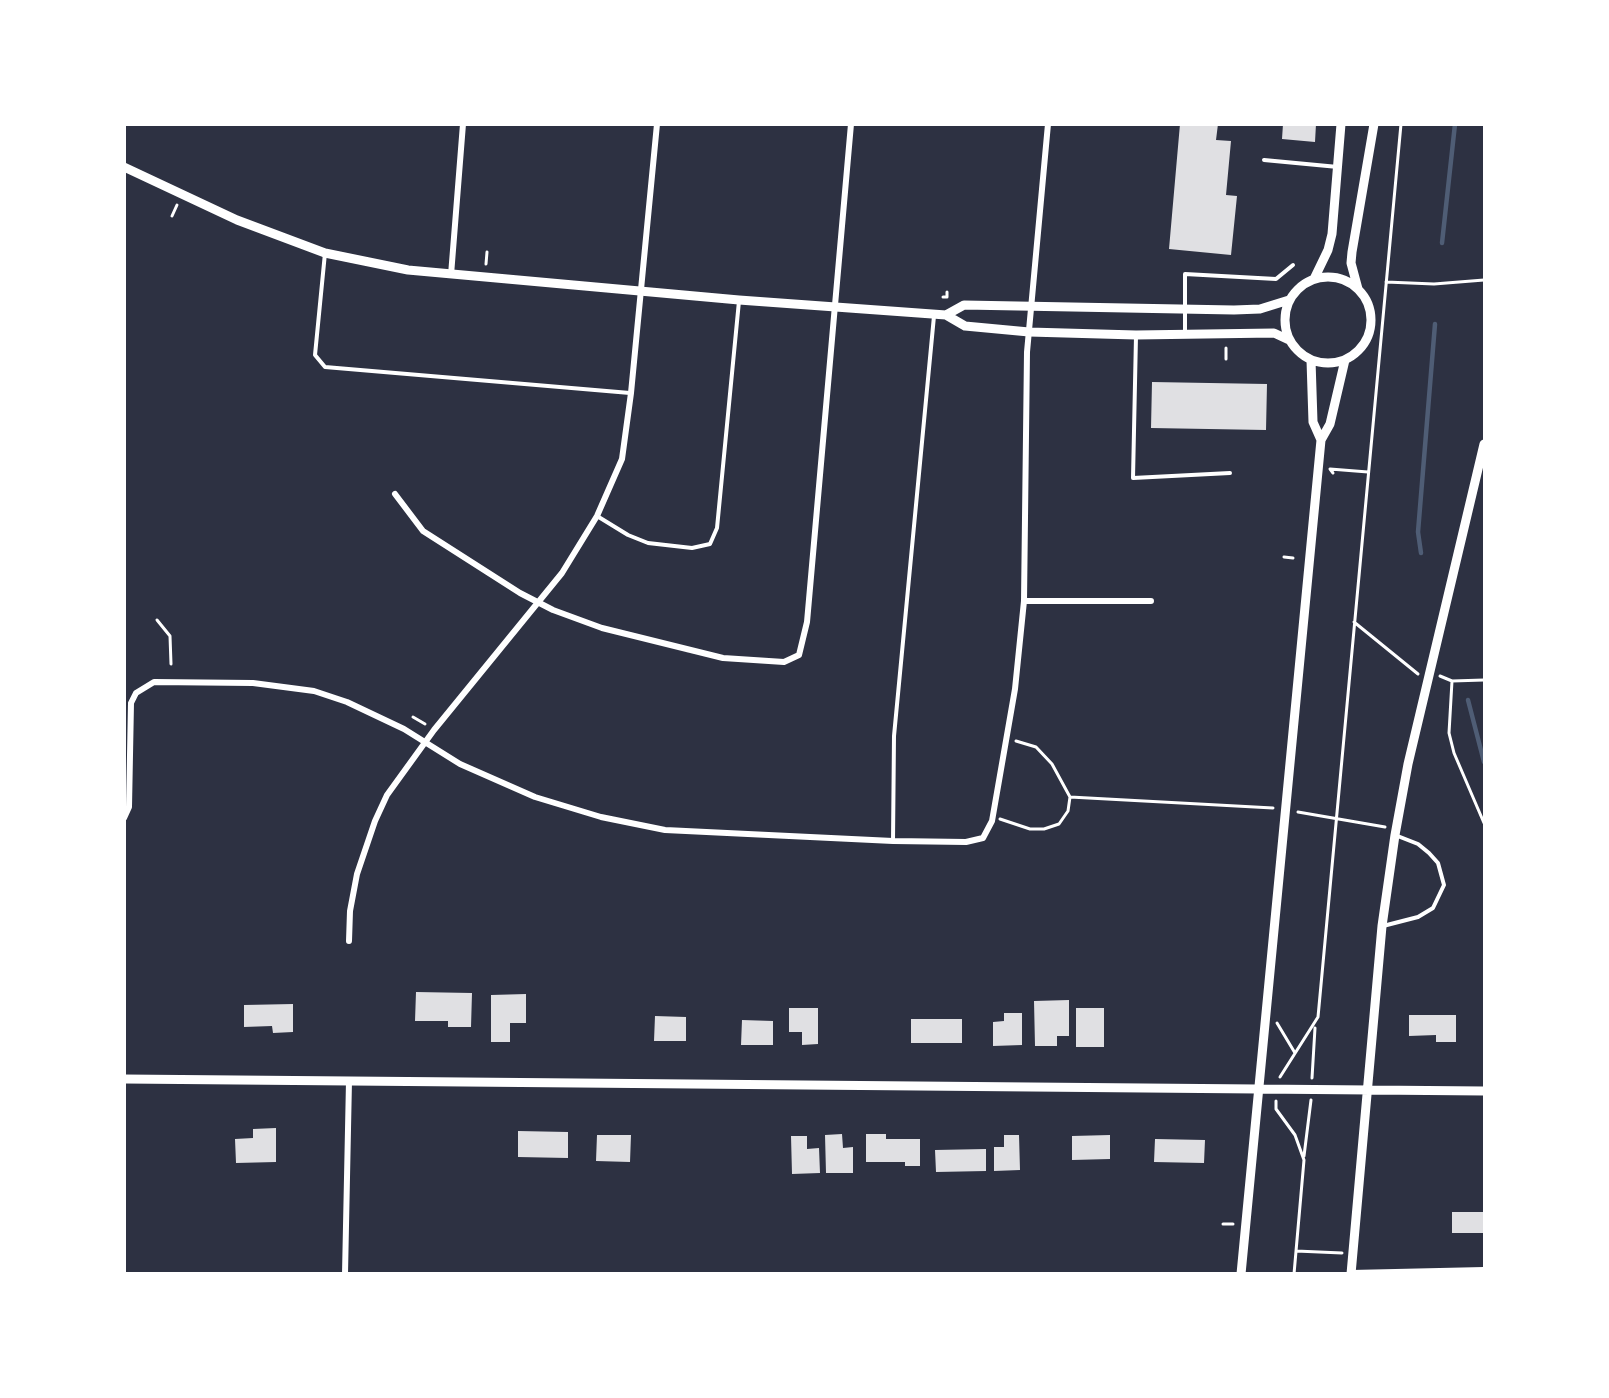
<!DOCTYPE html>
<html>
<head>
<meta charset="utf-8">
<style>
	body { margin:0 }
	#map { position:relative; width:1609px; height:1398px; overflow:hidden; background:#2d3142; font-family:"Asap Condensed",sans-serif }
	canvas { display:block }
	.frame { position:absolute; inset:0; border:126px solid #fff; pointer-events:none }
</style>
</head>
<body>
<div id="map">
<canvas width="1609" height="1398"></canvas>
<div class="frame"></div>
</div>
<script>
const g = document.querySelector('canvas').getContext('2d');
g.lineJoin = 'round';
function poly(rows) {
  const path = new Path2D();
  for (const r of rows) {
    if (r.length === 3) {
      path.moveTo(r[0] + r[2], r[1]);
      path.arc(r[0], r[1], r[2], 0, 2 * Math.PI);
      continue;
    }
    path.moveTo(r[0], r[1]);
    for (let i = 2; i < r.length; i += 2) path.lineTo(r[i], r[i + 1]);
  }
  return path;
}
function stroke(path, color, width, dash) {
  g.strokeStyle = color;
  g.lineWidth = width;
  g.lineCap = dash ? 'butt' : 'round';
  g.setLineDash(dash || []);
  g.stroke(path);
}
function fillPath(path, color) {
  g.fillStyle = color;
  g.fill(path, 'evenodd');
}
const stream = poly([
	[1442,243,1455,124],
	[1421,553,1418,532,1435,324],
	[1468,700,1484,762]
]);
const building = poly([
	[1180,124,1218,124,1216,140,1231,141,1226,195,1237,196,1231,255,1169,249],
	[1283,124,1316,124,1315,142,1282,139],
	[1152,382,1267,384,1266,430,1151,428],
	[416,992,472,993,471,1027,448,1027,448,1021,415,1021],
	[526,994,526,1023,510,1023,510,1042,491,1042,491,995],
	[1069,1000,1069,1036,1057,1036,1057,1046,1035,1046,1034,1001],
	[293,1004,293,1032,273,1033,272,1026,244,1027,244,1005],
	[789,1008,818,1008,818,1044,802,1045,802,1032,789,1032],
	[1076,1008,1104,1008,1104,1047,1076,1047],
	[1004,1013,1022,1013,1022,1045,993,1046,993,1022,1004,1021],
	[1409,1015,1456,1015,1456,1042,1436,1042,1436,1035,1409,1036],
	[655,1016,686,1017,686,1041,654,1041],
	[911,1019,962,1019,962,1043,911,1043],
	[742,1020,773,1021,773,1045,741,1045],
	[276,1128,276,1162,236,1163,235,1139,253,1138,253,1129],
	[518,1131,568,1132,568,1158,518,1157],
	[842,1134,843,1148,853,1147,853,1173,826,1173,825,1135],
	[866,1134,886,1134,886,1139,920,1139,920,1166,905,1166,905,1162,866,1162],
	[597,1135,631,1135,630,1162,596,1161],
	[1004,1135,1019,1135,1020,1170,994,1171,994,1147,1004,1147],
	[1110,1135,1110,1159,1072,1160,1072,1136],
	[791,1136,807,1136,807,1149,819,1148,820,1173,792,1174],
	[1155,1139,1205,1140,1204,1163,1154,1162],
	[986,1149,986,1171,936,1172,935,1150],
	[1452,1212,1484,1212,1484,1233,1452,1233]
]);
const path = poly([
	[172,216,177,205],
	[486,264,487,252],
	[1386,282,1434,284,1484,280],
	[943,297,947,297,947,292],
	[1226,348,1226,359],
	[1333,473,1330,469,1368,472],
	[1284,557,1293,558],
	[157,620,170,636,171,664],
	[1354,622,1418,674],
	[1440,676,1452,681,1449,733,1454,753,1484,823],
	[1452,681,1484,680],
	[413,717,425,724],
	[1070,797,1273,808],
	[1298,812,1385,827],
	[1000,819,1030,829,1044,829,1059,824,1068,811,1070,797,1052,764,1036,747,1016,741],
	[1277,1023,1295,1053],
	[1280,1077,1318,1017,1401,124],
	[1312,1078,1315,1028],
	[1276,1101,1276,1109,1295,1135,1304,1160,1294,1274],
	[1304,1156,1311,1100],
	[1223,1224,1233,1224],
	[1296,1251,1342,1253]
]);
const service = poly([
	[1264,160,1338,167],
	[325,253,315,355,325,367,630,393],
	[1185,334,1185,274,1276,279,1293,265],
	[1136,336,1133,478,1230,473],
	[597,516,628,535,648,543,692,548,710,544,717,528,739,301],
	[893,841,894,736,934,316],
	[1383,926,1418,917,1433,908,1444,885,1438,863,1429,853,1418,844,1395,835]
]);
const minor = poly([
	[451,275,463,124],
	[395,494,423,531,520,593,553,610,602,628,723,658,784,662,799,655,807,622,851,124],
	[1024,601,1151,601],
	[124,818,129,807,131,703,136,693,154,682,253,683,314,691,347,702,404,729,460,764,535,797,601,817,665,830,893,841,966,842,983,838,992,821,1015,689,1024,601,1027,352,1048,124],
	[349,941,350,911,357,874,375,821,387,795,434,730,562,573,597,516,622,459,631,393,657,124],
	[1351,1273,1484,1270],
	[345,1274,349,1081]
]);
const tertiary = poly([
	[124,167,237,220,325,253,408,270,739,300,946,315,965,326,1029,332,1136,335,1274,333,1289,340],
	[1328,320,43],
	[1314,279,1328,250,1332,234,1341,124],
	[1358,289,1351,263,1352,252,1374,124],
	[946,315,964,305,1234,310,1260,309,1289,300],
	[1311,360,1313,422,1321,440],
	[124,1079,1484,1091],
	[1241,1274,1321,440,1330,424,1345,360],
	[1351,1274,1382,926,1395,835,1408,764,1484,444]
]);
stroke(stream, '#4f5d75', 4.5);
fillPath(building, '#e0e0e3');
stroke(path, '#fff', 3);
stroke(service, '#fff', 4);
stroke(minor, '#fff', 6);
stroke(tertiary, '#fff', 9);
</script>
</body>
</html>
